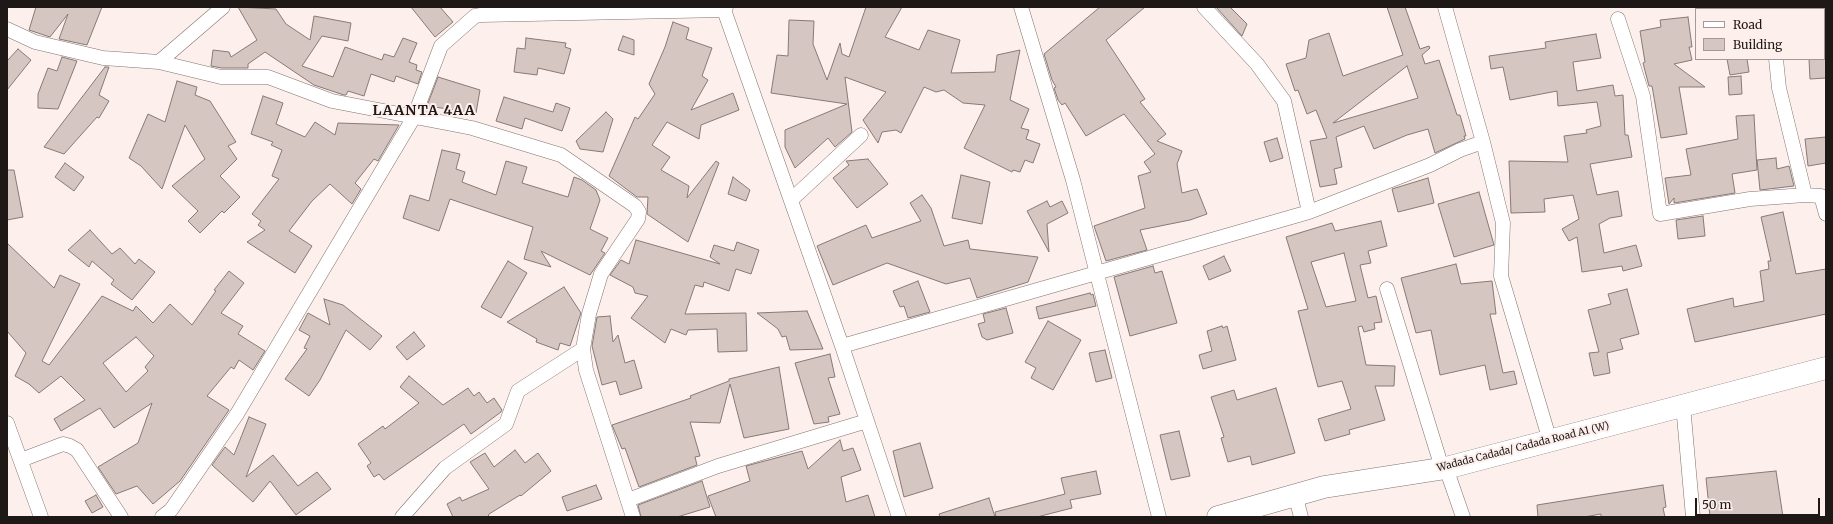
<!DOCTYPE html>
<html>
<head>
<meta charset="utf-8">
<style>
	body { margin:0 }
	#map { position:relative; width:1833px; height:524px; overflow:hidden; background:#fdefeb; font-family:Merriweather,serif }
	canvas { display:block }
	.frame { position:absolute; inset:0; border:8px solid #1e1817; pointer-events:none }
	.legend { position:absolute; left:1695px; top:8px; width:130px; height:52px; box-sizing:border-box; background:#fdefeb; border:1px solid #a49996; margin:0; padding:5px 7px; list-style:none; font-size:12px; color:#1e1817 }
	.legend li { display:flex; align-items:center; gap:8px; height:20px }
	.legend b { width:20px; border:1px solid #a49996 }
	.scale { position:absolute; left:1695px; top:498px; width:125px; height:18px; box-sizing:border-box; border:2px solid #1e1817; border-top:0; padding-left:5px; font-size:12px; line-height:14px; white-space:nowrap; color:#1e1817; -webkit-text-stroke:3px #fdefeb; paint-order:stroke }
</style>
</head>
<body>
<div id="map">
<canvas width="1833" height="524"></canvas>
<div class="frame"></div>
<ul class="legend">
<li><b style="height:5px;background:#fff"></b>Road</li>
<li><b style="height:11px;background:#d5c6c2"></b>Building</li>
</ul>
<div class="scale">50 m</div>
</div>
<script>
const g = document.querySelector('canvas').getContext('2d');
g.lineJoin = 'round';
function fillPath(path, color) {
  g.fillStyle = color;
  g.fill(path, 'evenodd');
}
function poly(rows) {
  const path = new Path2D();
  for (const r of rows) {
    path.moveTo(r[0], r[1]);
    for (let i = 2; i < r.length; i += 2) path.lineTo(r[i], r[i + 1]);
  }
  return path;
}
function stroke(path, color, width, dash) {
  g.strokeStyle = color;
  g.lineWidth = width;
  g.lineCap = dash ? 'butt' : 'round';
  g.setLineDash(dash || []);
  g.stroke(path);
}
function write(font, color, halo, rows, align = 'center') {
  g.font = font + ' Merriweather,serif';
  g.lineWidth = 4;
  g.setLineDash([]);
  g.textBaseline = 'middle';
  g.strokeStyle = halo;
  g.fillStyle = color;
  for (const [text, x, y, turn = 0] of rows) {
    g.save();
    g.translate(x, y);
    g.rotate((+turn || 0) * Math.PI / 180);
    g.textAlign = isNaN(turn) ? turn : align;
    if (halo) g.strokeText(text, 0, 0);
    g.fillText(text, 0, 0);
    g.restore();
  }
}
const building = poly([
	[36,7,102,7,87,45,59,39,68,14,50,37,29,30,36,7],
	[238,7,276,9,286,24,310,40,314,16,351,23,348,41,322,36,302,66,333,77,345,47,382,60,384,54,394,57,403,38,417,43,409,62,417,65,416,70,422,72,418,84,396,76,394,82,371,74,364,96,348,91,346,95,344,95,314,85,265,52,248,64,248,68,222,68,211,66,213,50,229,52,231,57,257,40,238,7],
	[411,7,440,7,453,22,435,37,411,7],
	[866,7,902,7,885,37,919,50,928,30,960,40,951,73,995,72,997,55,1020,50,1010,100,1029,109,1021,128,1029,130,1026,139,1040,144,1033,163,1025,160,1020,172,1013,170,1012,172,964,148,985,105,963,103,944,90,936,92,924,87,901,133,896,130,882,132,878,143,863,120,886,92,845,77,852,132,835,147,828,138,795,168,785,147,785,130,847,104,771,93,777,55,788,56,789,20,814,21,813,44,827,80,840,43,842,54,849,57,866,7],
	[1100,7,1145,7,1106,40,1145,99,1140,102,1166,134,1157,141,1182,151,1177,164,1182,193,1197,189,1207,214,1190,220,1140,230,1147,250,1106,261,1094,226,1145,208,1138,176,1151,172,1144,162,1155,154,1124,114,1086,136,1065,103,1062,105,1058,100,1054,88,1056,87,1052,80,1044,54,1100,7],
	[1216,7,1230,7,1247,24,1242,36,1216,7],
	[1387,7,1405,7,1420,49,1429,46,1430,48,1422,55,1425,64,1439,60,1457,115,1460,115,1466,136,1464,136,1465,139,1435,153,1428,129,1407,135,1374,149,1364,126,1336,137,1342,167,1334,169,1337,184,1320,187,1310,141,1327,138,1316,110,1307,114,1298,90,1295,91,1286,64,1306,58,1309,40,1329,33,1343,76,1403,55,1387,7],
	[1407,66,1418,98,1333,123,1407,66],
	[1688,17,1692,47,1689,47,1692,60,1674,64,1705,87,1679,87,1687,134,1661,138,1652,86,1649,86,1643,63,1645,62,1640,31,1661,27,1660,20,1688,17],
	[673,22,689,28,686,39,712,48,702,76,708,80,691,110,733,93,739,110,701,125,699,139,667,122,652,145,670,157,661,170,689,186,687,198,716,161,719,163,688,242,647,214,648,197,637,197,609,176,635,117,638,119,655,94,649,84,665,47,673,22],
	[1596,34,1601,58,1573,62,1577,91,1613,85,1615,96,1623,95,1625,135,1628,135,1632,157,1590,164,1597,195,1618,191,1622,216,1610,218,1599,224,1604,253,1636,245,1642,266,1623,271,1622,266,1582,272,1577,237,1569,241,1562,229,1579,219,1573,195,1544,199,1545,212,1511,213,1509,161,1568,162,1564,136,1587,133,1586,130,1601,126,1597,102,1558,106,1557,91,1510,100,1503,67,1491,69,1489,56,1546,48,1545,42,1596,34],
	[623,36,634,40,634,55,618,50,623,36],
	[526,38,566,43,565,47,571,49,564,74,538,68,537,75,514,72,517,48,525,49,526,38],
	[18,49,31,60,7,90,7,61,18,49],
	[62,57,77,61,58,109,38,108,38,94,48,68,57,71,62,57],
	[1727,59,1747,59,1749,72,1730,75,1727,59],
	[1809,59,1826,59,1826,78,1810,79,1809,59],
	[105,67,109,67,99,95,109,101,99,118,97,117,64,154,44,147,105,67],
	[1741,76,1742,94,1729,95,1728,77,1741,76],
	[438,77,480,90,476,113,427,106,438,77],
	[177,81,197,87,195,95,210,101,236,142,228,146,237,159,220,176,240,197,224,213,222,211,200,233,188,221,198,211,172,186,205,159,185,125,162,189,141,166,129,158,148,114,165,122,177,81],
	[263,96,283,103,276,124,305,137,315,122,335,135,338,123,399,125,378,161,374,159,355,183,361,189,352,204,330,184,312,201,289,231,312,246,295,273,247,242,265,230,258,225,261,221,252,214,279,179,272,176,282,150,271,145,273,142,251,134,263,96],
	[504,97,553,112,556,103,570,108,562,131,525,118,522,129,496,121,504,97],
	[606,112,613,119,603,152,580,149,576,141,606,112],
	[1754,115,1757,170,1732,174,1735,193,1674,203,1674,198,1669,204,1665,178,1691,175,1686,149,1738,139,1736,116,1754,115],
	[1826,137,1826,163,1808,166,1805,139,1826,137],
	[1277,138,1283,158,1270,162,1264,142,1277,138],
	[442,150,460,154,456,169,465,172,462,182,496,195,506,161,527,167,522,183,568,197,574,177,582,180,596,190,600,200,590,229,608,238,601,251,605,253,590,275,541,251,551,267,524,259,533,227,450,199,439,231,403,218,410,195,429,201,442,150],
	[1776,158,1777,169,1789,166,1794,186,1760,190,1757,160,1776,158],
	[868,159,888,184,857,208,833,178,849,165,846,161,868,159],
	[65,163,84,177,74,191,55,177,65,163],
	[7,170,14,170,23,217,7,220,7,170],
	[961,175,990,182,982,224,952,218,961,175],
	[733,177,750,190,746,201,728,194,733,177],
	[1428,178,1434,203,1398,212,1392,189,1428,178],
	[1479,192,1494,245,1454,257,1438,204,1479,192],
	[922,195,931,208,944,246,968,240,970,249,1038,257,1028,282,977,298,970,278,946,284,887,263,833,285,817,246,866,225,872,238,921,221,910,203,922,195],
	[1047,201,1050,207,1062,201,1068,213,1047,224,1049,252,1027,211,1047,201],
	[1783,212,1796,274,1826,269,1826,314,1695,342,1687,309,1733,298,1734,307,1764,301,1760,271,1769,269,1768,261,1771,261,1761,217,1783,212],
	[1703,216,1705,236,1678,239,1676,220,1703,216],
	[1381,221,1387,246,1368,251,1371,263,1360,265,1368,298,1376,296,1382,322,1374,323,1375,329,1364,332,1362,326,1358,327,1366,365,1395,366,1394,386,1375,386,1385,420,1349,430,1350,434,1325,441,1318,419,1351,409,1342,381,1318,387,1298,311,1308,309,1286,237,1332,223,1335,231,1381,221],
	[1344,253,1356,301,1326,307,1311,262,1344,253],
	[90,230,112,254,120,248,135,264,139,259,155,272,132,300,111,284,114,280,92,261,89,267,68,250,90,230],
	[636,240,720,264,710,257,714,245,734,251,737,242,759,250,751,274,736,269,729,291,704,282,703,287,695,285,685,314,746,313,747,351,718,352,717,329,688,330,686,335,671,329,665,343,631,318,648,296,635,293,633,287,610,275,621,260,629,264,636,240],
	[7,243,54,288,60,275,80,284,42,361,49,365,102,296,133,311,136,306,153,323,170,304,192,325,216,291,214,290,229,271,244,283,221,313,243,326,238,334,265,351,253,370,239,360,234,369,231,367,207,396,229,410,180,481,153,504,137,486,116,494,98,467,138,443,152,403,114,428,100,408,61,431,54,419,85,400,61,376,39,393,29,384,15,376,26,353,7,331,7,243],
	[136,337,154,356,145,367,148,371,126,392,103,363,136,337],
	[1224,256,1231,271,1209,280,1203,266,1224,256],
	[508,261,527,273,501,318,481,307,508,261],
	[1456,264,1461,284,1492,281,1496,314,1490,314,1503,373,1514,371,1517,384,1490,390,1485,365,1440,375,1431,330,1416,333,1401,278,1456,264],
	[1153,266,1155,273,1162,271,1177,323,1130,336,1114,277,1153,266],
	[918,281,930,312,908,318,904,306,900,307,893,291,918,281],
	[564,287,581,313,570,346,560,343,558,350,536,342,537,339,507,322,564,287],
	[1627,289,1639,334,1620,339,1623,349,1607,353,1610,373,1594,376,1589,353,1599,352,1588,310,1611,304,1608,294,1627,289],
	[1090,293,1091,295,1093,294,1096,306,1039,319,1036,307,1090,293],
	[324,299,343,305,382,336,370,350,346,330,320,380,309,396,285,379,307,349,304,348,310,336,299,330,308,313,330,325,324,299],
	[1006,308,1013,333,987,340,982,337,978,324,985,322,983,314,1006,308],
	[807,311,823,349,790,350,786,336,782,337,778,329,757,313,807,311],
	[610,316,613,342,618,335,625,363,634,360,642,388,620,395,616,381,602,385,592,346,597,317,610,316],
	[1048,321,1081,340,1053,390,1031,378,1036,368,1025,362,1048,321],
	[1222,326,1223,328,1227,326,1236,360,1203,369,1199,355,1212,351,1207,331,1222,326],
	[414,332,425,346,407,360,396,347,414,332],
	[1105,350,1112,378,1096,382,1089,353,1105,350],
	[830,354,835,377,828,378,840,414,828,417,829,422,814,424,795,363,830,354],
	[779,367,789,429,744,438,730,384,720,423,690,422,700,456,695,457,697,465,639,487,625,448,622,449,612,425,691,398,690,396,729,381,729,379,779,367],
	[409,376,443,405,468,388,474,396,479,392,487,403,494,398,502,410,501,412,471,434,464,424,384,480,379,474,374,477,367,466,371,463,358,444,383,426,385,429,419,403,400,387,409,376],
	[1276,388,1295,453,1252,465,1250,456,1228,462,1221,438,1224,437,1211,397,1234,390,1237,400,1276,388],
	[249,417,266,424,246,477,273,455,298,486,317,472,331,489,296,515,270,481,253,502,212,465,225,447,234,455,249,417],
	[1179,431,1190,476,1171,480,1160,435,1179,431],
	[840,440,843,451,853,448,861,470,841,477,846,502,868,495,875,517,716,517,708,496,750,481,746,466,802,451,808,469,840,440],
	[920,443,933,488,904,497,893,451,920,443],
	[515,450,525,463,538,453,551,471,521,496,520,495,489,514,488,517,453,517,447,504,460,497,462,501,489,489,470,462,485,453,494,467,515,450],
	[1096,471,1101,494,1070,500,1072,508,1037,517,996,517,995,512,1065,494,1061,478,1096,471],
	[1776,471,1783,517,1710,517,1706,478,1776,471],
	[702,481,710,507,677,517,641,517,638,505,702,481],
	[596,485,602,499,567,511,562,497,596,485],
	[1663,485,1666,507,1663,508,1665,517,1601,517,1601,514,1584,517,1538,517,1537,505,1663,485],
	[96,495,103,507,92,513,85,501,96,495],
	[989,498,995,517,940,517,939,514,989,498]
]);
const street = poly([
	[723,7,842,346,899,517],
	[1021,7,1073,180,1159,517],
	[1204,7,1257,64,1284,101,1309,212],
	[1445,7,1483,142,1503,223,1501,276,1550,441],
	[1768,7,1768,9],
	[1618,19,1643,96,1660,214,1750,199,1805,195],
	[7,29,35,42,103,58,159,62,221,77,268,77,332,101,472,128,561,155,635,206,639,212,638,219,601,274,589,314,583,349,586,370,633,517],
	[1776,59,1779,88,1805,195,1821,196,1826,214],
	[159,62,223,7],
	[791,200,861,135],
	[1387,289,1442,468],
	[842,346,1309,212,1430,165,1460,150,1483,142],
	[1683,405,1693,517],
	[7,423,41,517],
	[21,460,63,444,70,446,77,450,121,517],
	[1446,468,1463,517],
	[1295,494,1301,517],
	[628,500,718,466,867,421],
	[162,517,171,510,237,414,414,117,441,46,475,16,481,15,724,10,726,7],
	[402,517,445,468,506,424,518,391,583,349]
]);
const primary = poly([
	[1218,517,1324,487,1446,468,1826,368]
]);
const streetNames = [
	["Wadada Cadada/ Cadada Road A1 (W)",1523,447,-14]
];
const districtNames = [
	["LAANTA 4AA",424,111]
];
fillPath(building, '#d5c6c2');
stroke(building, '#877a76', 1);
stroke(street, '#817471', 15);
stroke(primary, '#817471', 23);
stroke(street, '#fff', 14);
stroke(primary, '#fff', 22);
write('10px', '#1e1817', '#fdefeb', streetNames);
g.letterSpacing = '1px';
write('bold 14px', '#1e1817', '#fdefeb', districtNames);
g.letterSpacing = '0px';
</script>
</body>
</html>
